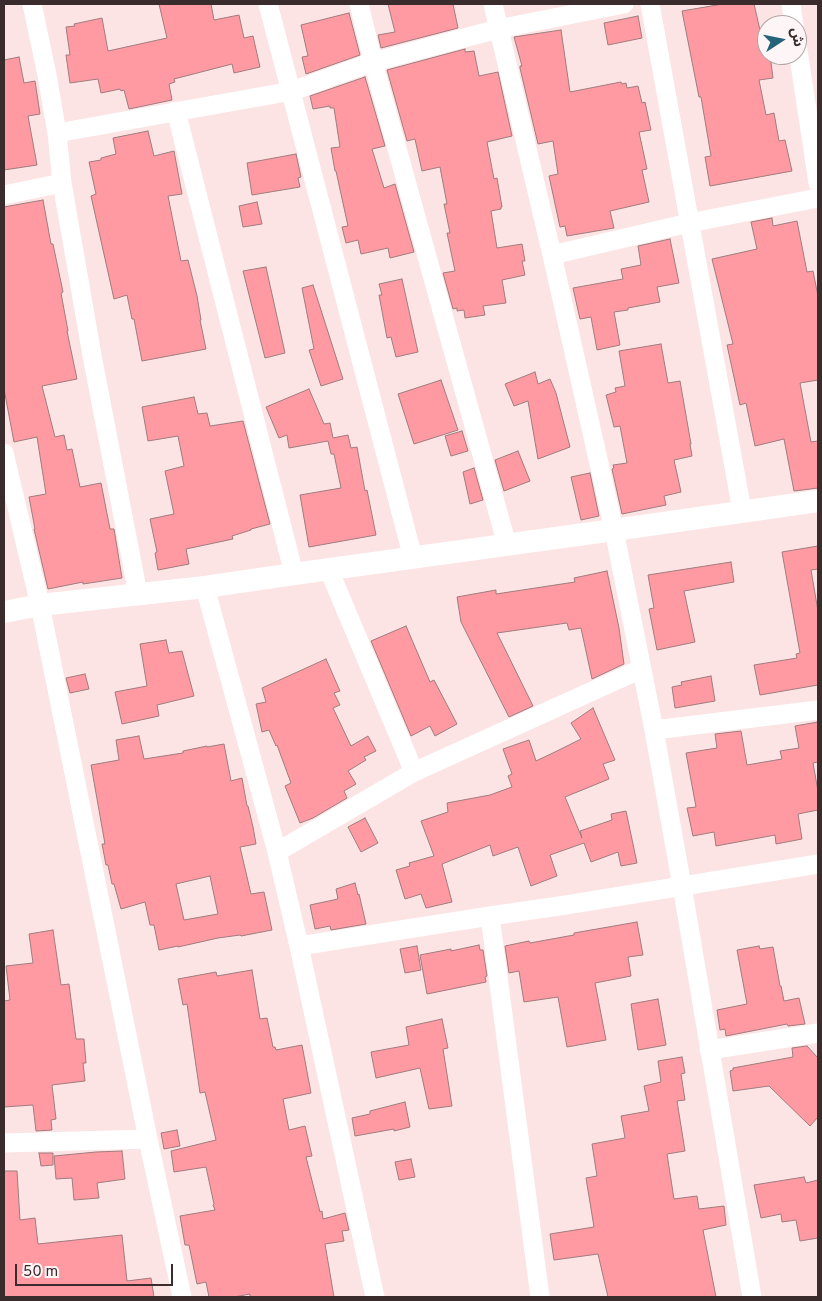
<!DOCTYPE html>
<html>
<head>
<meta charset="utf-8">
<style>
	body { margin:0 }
	#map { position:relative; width:822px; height:1301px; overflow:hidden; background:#fce4e5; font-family:Overpass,"Noto Sans Arabic",sans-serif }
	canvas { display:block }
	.frame { position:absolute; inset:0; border:5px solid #3a2b2c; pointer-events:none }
	.north { position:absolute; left:757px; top:15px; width:50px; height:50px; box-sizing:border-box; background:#fef5f6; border:1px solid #b0a4a5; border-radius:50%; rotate:79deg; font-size:14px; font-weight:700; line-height:20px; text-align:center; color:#3a2b2c }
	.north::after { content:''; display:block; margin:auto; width:18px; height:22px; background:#246379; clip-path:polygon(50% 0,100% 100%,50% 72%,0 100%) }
	.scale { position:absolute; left:15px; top:1264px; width:158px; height:22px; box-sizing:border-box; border:2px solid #3a2b2c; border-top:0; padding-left:6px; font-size:15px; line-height:18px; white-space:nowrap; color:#3a2b2c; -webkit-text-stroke:4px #fef5f6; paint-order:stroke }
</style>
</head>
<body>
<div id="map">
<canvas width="822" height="1301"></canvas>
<div class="frame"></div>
<div class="north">ش</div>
<div class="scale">50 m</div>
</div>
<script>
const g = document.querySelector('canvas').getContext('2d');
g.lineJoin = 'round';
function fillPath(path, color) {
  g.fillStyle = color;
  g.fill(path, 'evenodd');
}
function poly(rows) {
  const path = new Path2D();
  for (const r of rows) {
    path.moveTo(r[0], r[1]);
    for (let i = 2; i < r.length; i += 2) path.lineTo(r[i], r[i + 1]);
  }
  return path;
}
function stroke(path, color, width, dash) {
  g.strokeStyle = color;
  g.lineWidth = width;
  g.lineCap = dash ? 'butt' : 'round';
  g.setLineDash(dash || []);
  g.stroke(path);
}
const building = poly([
	[159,4,211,4,214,20,239,15,244,38,253,36,260,67,234,73,232,64,174,79,175,82,169,84,172,100,129,109,124,90,121,91,120,89,101,93,98,79,70,83,66,55,70,55,66,27,75,26,74,24,102,18,108,51,167,38,159,4],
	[388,4,453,4,458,28,381,48,378,35,395,32,388,4],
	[723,4,754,4,763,43,767,43,767,55,770,55,773,78,759,80,766,115,774,113,779,141,785,140,792,171,710,186,705,157,711,156,701,97,699,97,682,11,723,4],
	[349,13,360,55,306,74,302,57,308,56,301,25,349,13],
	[638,16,642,38,608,45,604,23,638,16],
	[561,30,570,92,621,82,622,84,626,83,627,88,638,86,642,103,645,102,651,130,639,132,647,169,642,170,649,202,610,211,614,228,567,236,565,226,560,227,549,176,558,174,553,141,538,144,520,68,520,66,522,66,514,37,561,30],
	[465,49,465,52,474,51,479,76,498,72,512,136,487,142,494,179,497,178,502,207,501,207,501,209,491,211,497,248,522,244,525,261,522,261,525,275,502,280,506,303,483,306,485,315,465,318,464,310,457,311,457,308,453,309,443,273,455,271,447,233,450,233,444,204,447,204,440,167,422,171,415,139,407,141,387,70,465,49],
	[19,57,24,83,35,81,40,114,28,116,37,165,4,170,4,60,19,57],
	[365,77,385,146,372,149,384,188,395,184,414,252,390,258,388,248,361,254,358,240,346,243,342,227,348,226,336,171,335,171,331,148,340,147,334,108,330,108,330,106,313,109,310,96,365,77],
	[148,131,154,156,174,151,182,194,168,196,181,261,188,260,197,296,201,320,200,320,206,349,142,361,134,319,132,319,127,295,114,299,91,196,96,194,89,162,101,160,101,158,116,154,113,138,148,131],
	[296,154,301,177,298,178,300,187,252,195,247,163,296,154],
	[43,200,51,244,53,244,63,292,61,293,68,331,67,331,77,379,42,386,55,437,64,435,67,450,72,449,80,487,101,483,110,529,114,529,122,578,83,584,83,582,48,589,34,529,35,529,29,497,46,494,37,437,14,442,4,389,4,207,43,200],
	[257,202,262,224,243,227,239,206,257,202],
	[772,218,773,226,797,221,807,272,813,271,818,296,818,380,800,383,811,442,818,441,818,488,794,491,784,439,755,446,746,403,740,405,727,345,733,344,712,259,757,249,751,222,772,218],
	[670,239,679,283,657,287,660,302,628,308,628,310,614,312,620,345,597,350,591,317,580,319,573,288,623,279,621,269,641,265,638,246,670,239],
	[266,267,285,353,265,358,243,271,266,267],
	[402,279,418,352,396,357,391,337,387,338,379,295,382,295,379,284,402,279],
	[313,285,343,379,321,386,309,350,314,349,302,288,313,285],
	[661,344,668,383,680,381,691,444,690,444,692,456,674,460,681,492,664,496,666,505,622,514,612,469,614,468,613,465,627,463,620,426,614,427,606,395,616,392,615,388,625,386,619,351,661,344],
	[535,372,538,384,550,379,556,393,570,447,538,459,528,401,514,406,505,384,535,372],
	[441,380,458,430,414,444,398,394,441,380],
	[309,389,324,424,330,423,333,438,348,435,351,448,357,447,365,491,367,490,376,535,309,547,300,495,341,488,334,454,331,454,328,441,289,448,287,435,279,438,266,407,309,389],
	[194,397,198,414,207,413,210,426,243,421,270,524,251,529,251,530,232,536,233,539,186,549,189,564,158,570,155,553,157,552,150,519,174,514,165,471,184,466,178,436,148,441,142,407,194,397],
	[462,431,468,451,451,456,445,436,462,431],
	[518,451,530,481,504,491,495,460,518,451],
	[474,468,483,500,470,504,463,472,474,468],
	[590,473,599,516,581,520,571,477,590,473],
	[818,546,818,569,811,570,818,611,818,685,760,695,754,665,797,658,796,654,800,653,782,552,818,546],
	[731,562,734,582,684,591,695,642,657,650,649,609,654,608,648,575,731,562],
	[607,571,619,628,624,664,592,679,581,628,569,630,567,623,497,633,533,706,509,717,461,622,457,597,496,590,496,594,575,582,574,578,607,571],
	[406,626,430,682,434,680,457,724,435,736,430,726,411,736,371,641,406,626],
	[166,640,169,653,182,651,194,696,157,705,159,716,122,724,115,692,147,686,140,644,166,640],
	[326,659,340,691,334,693,340,705,333,708,351,746,368,736,376,751,364,757,366,760,348,771,356,784,344,791,347,798,313,818,300,823,285,786,291,783,277,745,276,746,269,730,262,732,256,704,266,702,262,688,326,659],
	[85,674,89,689,70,693,66,678,85,674],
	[711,676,715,701,675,708,672,687,682,685,681,682,711,676],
	[593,708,615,760,603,764,609,779,565,797,582,838,580,831,612,820,611,814,626,811,637,863,621,866,618,852,591,862,584,843,550,855,557,876,531,886,518,847,493,856,490,845,442,864,452,902,426,908,421,894,405,899,396,870,410,866,409,863,434,856,421,821,448,812,447,803,490,795,512,787,508,776,512,774,503,749,529,740,536,761,557,751,581,739,571,723,593,708],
	[818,722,818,762,813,763,818,791,818,810,798,814,802,839,776,844,775,835,716,846,714,832,693,836,687,808,696,807,686,753,717,748,715,734,741,731,747,765,782,759,780,751,799,748,795,726,818,722],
	[139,736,144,759,183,753,183,751,207,746,207,747,224,744,231,781,242,778,247,806,248,806,253,827,256,844,240,847,251,894,264,892,272,930,241,936,240,935,218,938,178,947,178,946,159,950,154,925,150,925,145,902,121,909,114,884,112,884,108,865,106,865,102,844,105,844,91,765,119,760,116,740,139,736],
	[210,876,218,914,184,920,176,884,210,876],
	[365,818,378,843,361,852,348,827,365,818],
	[355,883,358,895,359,894,366,924,331,930,330,926,315,929,310,905,338,899,336,889,355,883],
	[637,922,643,955,628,957,631,976,595,983,606,1040,567,1047,558,997,524,1002,519,971,509,973,505,946,529,941,530,943,574,935,574,933,637,922],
	[53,930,61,985,69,984,76,1039,84,1039,86,1063,83,1063,85,1081,52,1085,56,1119,51,1120,52,1130,36,1131,33,1105,4,1107,4,1001,10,1000,6,966,33,963,29,934,53,930],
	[479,945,480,950,483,950,487,976,485,977,486,982,427,994,420,955,451,949,451,951,479,945],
	[417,946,421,970,405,973,400,949,417,946],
	[759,946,760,949,773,947,780,986,781,986,784,1001,799,998,805,1024,788,1026,787,1024,726,1036,725,1029,720,1030,717,1010,747,1004,737,950,759,946],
	[252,970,260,1019,267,1018,273,1047,275,1047,276,1050,302,1045,311,1093,283,1099,289,1130,305,1126,312,1156,306,1157,320,1212,322,1211,323,1219,345,1213,349,1230,342,1231,344,1241,325,1244,334,1297,250,1297,250,1294,234,1297,209,1297,206,1282,197,1284,189,1245,185,1245,180,1216,215,1210,213,1205,214,1204,206,1167,174,1172,171,1151,216,1140,205,1092,200,1093,187,1004,183,1005,178,979,216,972,217,976,252,970],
	[658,999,666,1045,638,1050,631,1004,658,999],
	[442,1019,448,1048,443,1049,452,1106,429,1109,420,1068,376,1078,371,1052,409,1045,406,1027,442,1019],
	[807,1046,818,1058,818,1117,810,1126,769,1086,733,1091,730,1071,733,1070,733,1068,793,1057,792,1048,807,1046],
	[682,1057,685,1073,681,1074,685,1100,677,1101,685,1151,667,1154,674,1199,697,1196,699,1209,724,1206,726,1225,703,1230,716,1297,608,1297,598,1254,554,1260,550,1234,594,1227,586,1178,597,1176,592,1144,625,1138,621,1116,649,1111,644,1086,661,1082,658,1061,682,1057],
	[405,1102,410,1127,394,1131,394,1129,355,1136,352,1118,370,1114,370,1111,405,1102],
	[177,1130,180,1146,164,1149,161,1133,177,1130],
	[122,1151,125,1179,97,1183,99,1198,74,1200,72,1178,56,1179,54,1156,96,1152,122,1151],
	[39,1153,53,1153,53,1165,41,1166,39,1153],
	[411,1159,415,1177,399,1180,395,1162,411,1159],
	[4,1171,17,1171,20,1220,35,1218,38,1244,122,1235,127,1281,151,1278,154,1297,4,1297,4,1171],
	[804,1177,806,1183,818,1180,818,1238,800,1241,796,1220,782,1222,781,1214,761,1218,754,1185,804,1177]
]);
const minor = poly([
	[32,4,47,75,57,133,62,183,93,361,138,594],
	[268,4,413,558],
	[359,4,373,62,507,545],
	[493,4,552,255,614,530,654,730,682,886,752,1297],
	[650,4,742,511],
	[791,4,794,25],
	[797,44,818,183],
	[176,111,294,574],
	[57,133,292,91,373,62,498,29,624,4],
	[4,195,62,183],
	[552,255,689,223,818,198],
	[4,453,40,605,148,1139,182,1297],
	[329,570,414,772],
	[205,587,277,852,299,946,375,1297],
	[654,730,818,710],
	[277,852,414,772,641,669],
	[490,916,540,1297],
	[299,946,490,916,566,905,818,864],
	[709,1050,818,1033],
	[4,1143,148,1139]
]);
const tertiary = poly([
	[4,612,40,605,205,587,294,574,614,530,818,501]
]);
fillPath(building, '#ff9aa2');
stroke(building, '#9f7b7d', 1);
stroke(minor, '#fff', 19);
stroke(tertiary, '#fff', 22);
</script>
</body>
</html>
